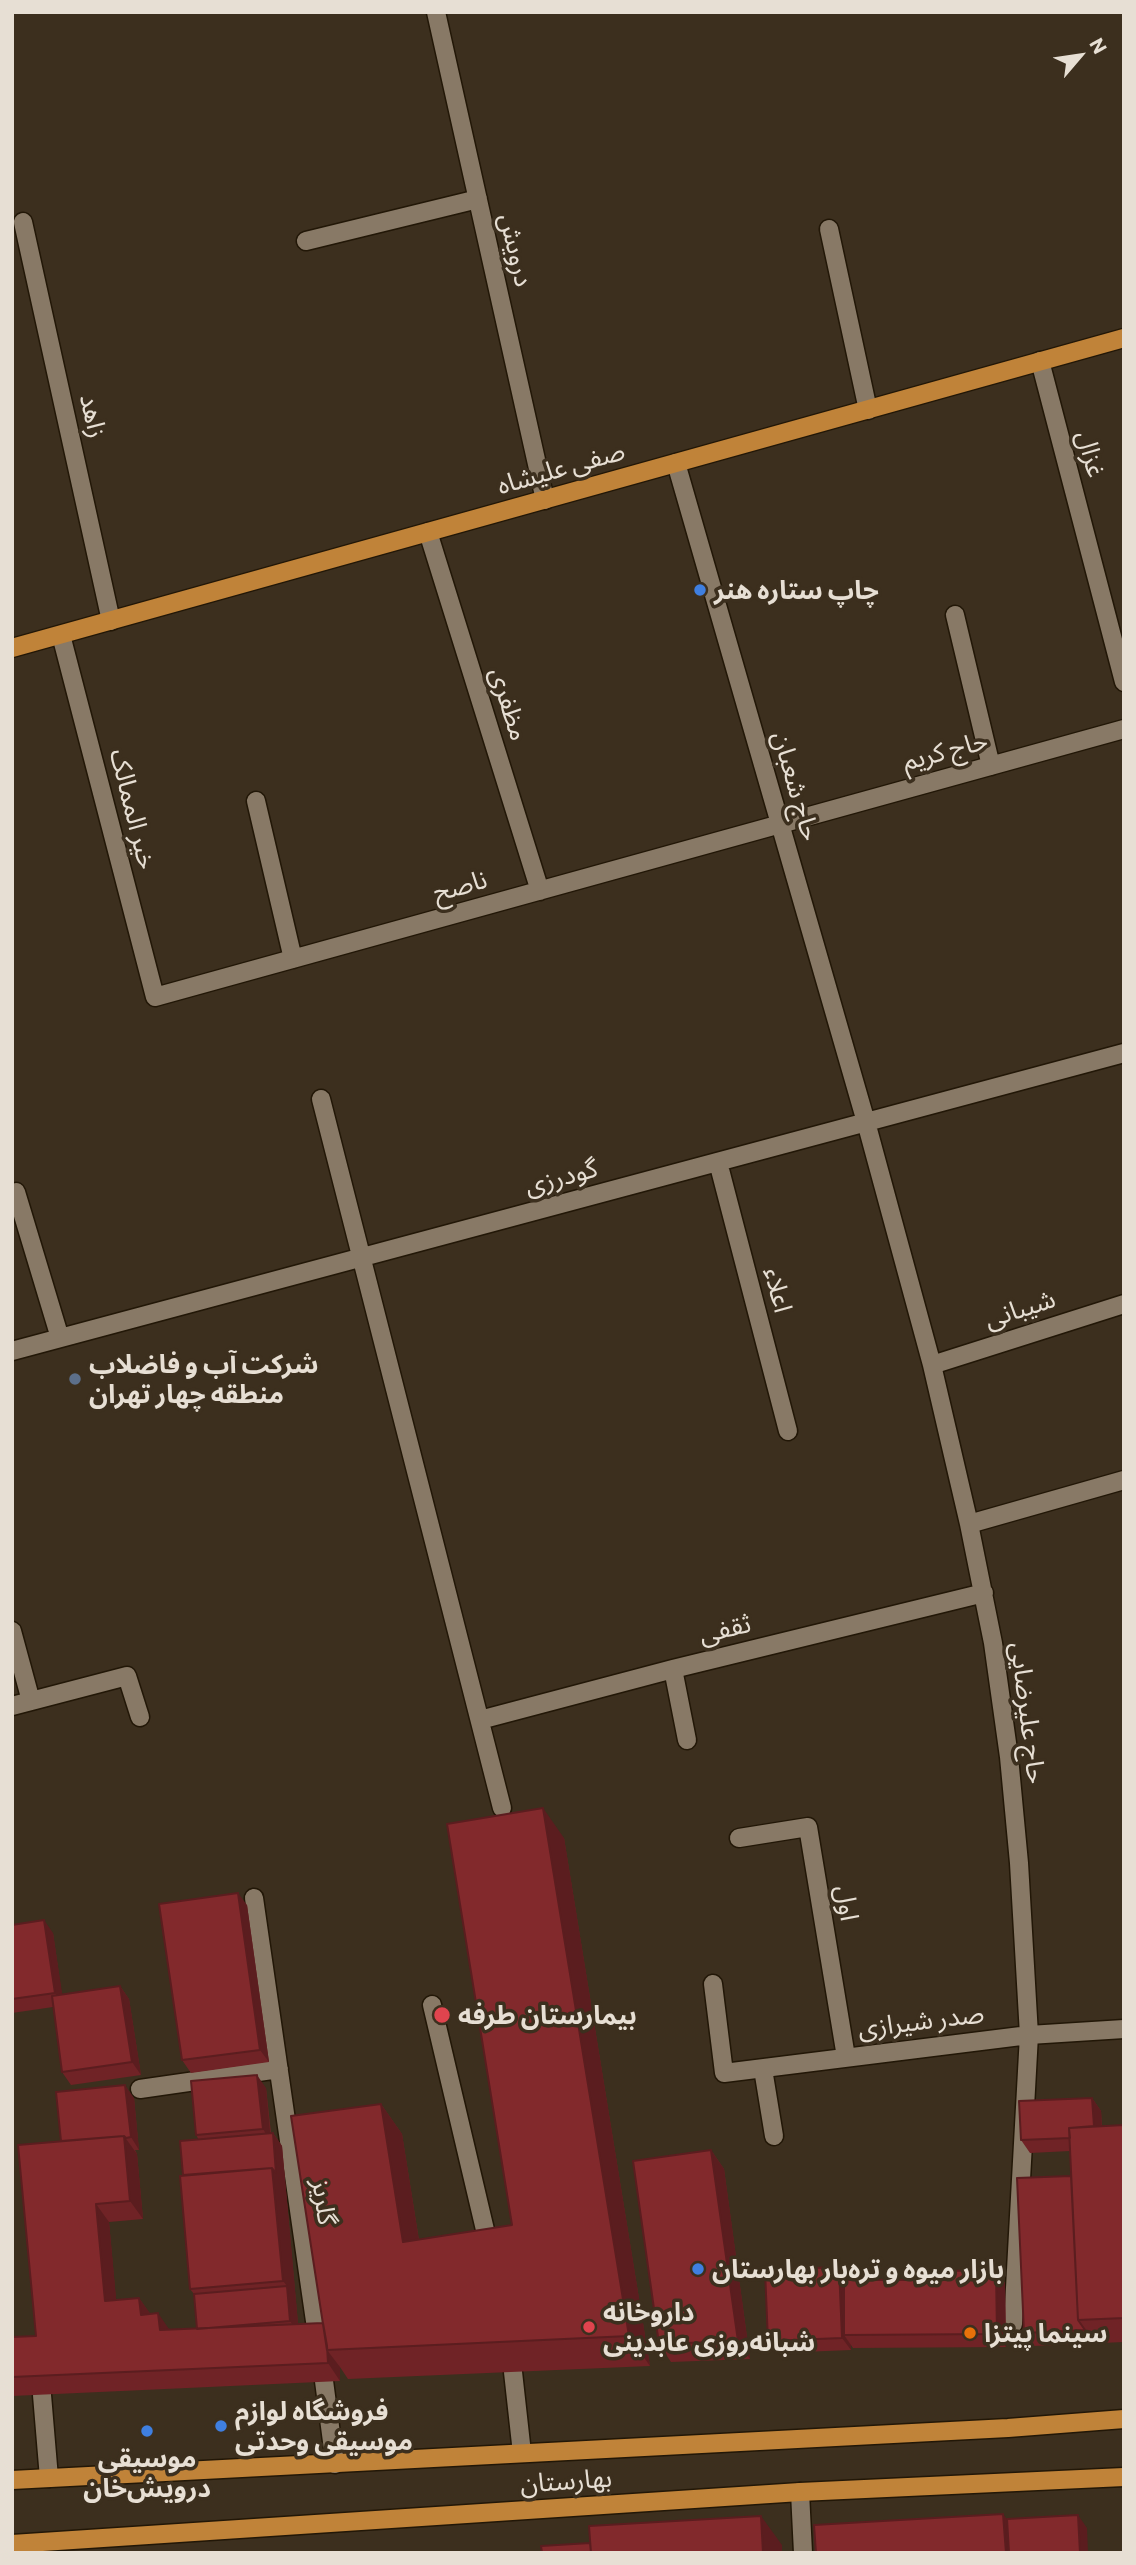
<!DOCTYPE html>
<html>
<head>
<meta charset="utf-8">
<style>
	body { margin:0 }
	#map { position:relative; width:1136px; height:2565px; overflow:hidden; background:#3c2f1e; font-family:Commissioner,sans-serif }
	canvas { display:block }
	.frame { position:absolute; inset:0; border:14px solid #e7dfd4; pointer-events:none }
	.north { position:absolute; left:1045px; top:21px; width:70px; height:70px; -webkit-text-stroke:5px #3c2f1e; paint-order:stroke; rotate:61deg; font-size:19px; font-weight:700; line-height:28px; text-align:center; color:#e7dfd4 }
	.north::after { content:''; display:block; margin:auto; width:24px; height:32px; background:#e7dfd4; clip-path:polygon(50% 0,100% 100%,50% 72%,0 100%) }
</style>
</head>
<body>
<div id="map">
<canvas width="1136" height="2565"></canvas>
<div class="frame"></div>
<div class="north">N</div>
</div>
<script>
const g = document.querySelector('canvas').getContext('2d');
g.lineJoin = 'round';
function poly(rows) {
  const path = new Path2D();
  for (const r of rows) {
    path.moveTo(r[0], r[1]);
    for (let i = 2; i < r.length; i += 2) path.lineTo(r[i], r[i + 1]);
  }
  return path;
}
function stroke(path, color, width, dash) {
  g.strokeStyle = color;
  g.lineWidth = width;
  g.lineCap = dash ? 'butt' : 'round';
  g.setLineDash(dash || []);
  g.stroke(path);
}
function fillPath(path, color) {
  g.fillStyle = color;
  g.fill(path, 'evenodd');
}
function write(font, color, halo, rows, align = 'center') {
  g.font = font + ' Commissioner,"Noto Sans Arabic",sans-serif';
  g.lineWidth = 7;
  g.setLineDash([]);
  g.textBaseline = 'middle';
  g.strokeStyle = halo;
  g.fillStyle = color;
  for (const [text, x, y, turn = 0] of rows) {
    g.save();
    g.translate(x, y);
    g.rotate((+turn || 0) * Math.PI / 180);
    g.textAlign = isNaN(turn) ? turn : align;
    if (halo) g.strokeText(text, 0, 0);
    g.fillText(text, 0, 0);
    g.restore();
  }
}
const minor = poly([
	[436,12,545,500],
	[23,222,111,621],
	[829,229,868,410],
	[306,241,478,199],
	[1040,361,1124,682],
	[676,463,866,1122,932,1365,969,1524,993,1643,1009,1757,1019,1863,1029,2035,1013,2324],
	[428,532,540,891],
	[955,615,991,766],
	[61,635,155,997,1124,729],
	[256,801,293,959],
	[321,1099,502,1808],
	[718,1162,788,1431],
	[16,1192,60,1338],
	[12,1351,1124,1053],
	[932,1365,1124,1304],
	[969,1524,1124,1480],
	[12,1631,31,1701],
	[673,1669,687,1740],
	[12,1706,127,1676,140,1717],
	[480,1720,673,1669,984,1593],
	[739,1838,808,1827,846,2057],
	[254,1898,318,2342],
	[713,1984,724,2073,1029,2035,1124,2029],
	[432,2005,490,2251],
	[763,2069,774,2136],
	[140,2089,279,2069],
	[513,2372,522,2453],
	[324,2381,335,2464],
	[42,2395,49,2478],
	[800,2492,803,2553]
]);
const major = poly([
	[12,648,1124,338],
	[12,2480,1008,2428,1124,2419],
	[12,2544,800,2492,1124,2477]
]);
const wall = poly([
	[564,1838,650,2366,348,2379,340,2367,340,2381,12,2396,12,2337,36,2336,61,2141,134,2098,139,2150,135,2150,137,2154,143,2219,109,2222,116,2300,139,2298,150,2314,170,2330,197,2329,194,2294,190,2289,183,2175,199,2140,196,2135,266,2088,271,2133,273,2133,282,2146,298,2324,323,2323,381,2104,402,2134,419,2240,512,2225],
	[247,1905,269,2062,191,2073,182,2060],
	[12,1925,53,1933,62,1995,120,1986,129,1999,141,2075,71,2085,62,2072,53,2007,12,2013],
	[1092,2098,1101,2111,1102,2126,1124,2125,1124,2342,1033,2346,1024,2333,1071,2176,1070,2151,1030,2153,1021,2140],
	[711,2150,724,2169,750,2359,671,2362,659,2344],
	[996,2270,1005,2283,1006,2347,853,2348,851,2345,851,2350,777,2353,768,2341,848,2280,946,2280]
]);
const shadedWall = poly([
	[543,1808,564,1838,650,2366,629,2336],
	[238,1893,247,1905,269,2062,260,2050],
	[44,1920,53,1933,64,2006,55,1993],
	[120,1986,129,1999,141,2075,132,2062],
	[257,2075,266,2088,271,2142,263,2129],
	[125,2085,134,2098,139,2150,131,2137],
	[1092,2098,1101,2111,1103,2150,1094,2137],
	[381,2104,402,2134,424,2272,403,2242],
	[273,2133,282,2146,299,2334,290,2321,287,2286,283,2281,272,2168],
	[124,2136,137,2154,143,2219,130,2201],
	[711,2150,724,2169,750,2359,738,2341],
	[96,2204,109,2222,118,2319,105,2301],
	[839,2267,847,2280,850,2335,844,2335,851,2345,851,2350,842,2338],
	[996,2270,1005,2283,1006,2347,997,2334],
	[139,2298,152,2316,141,2315],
	[158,2313,171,2332,160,2330],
	[327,2350,340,2367,340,2381,328,2363],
	[1003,2514,1016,2532,1017,2553,1006,2553],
	[1078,2515,1087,2528,1088,2553,1080,2553],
	[761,2516,782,2545,782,2553,763,2553]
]);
const building = poly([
	[543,1808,629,2336,327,2350,291,2116,381,2104,403,2242,512,2225,447,1824,543,1808],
	[238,1893,260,2050,182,2060,159,1904,238,1893],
	[44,1920,55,1993,12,1999,12,1925,44,1920],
	[120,1986,132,2062,62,2072,52,1996,120,1986],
	[257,2075,263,2129,196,2135,191,2081,257,2075],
	[125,2085,131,2137,126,2138,124,2136,61,2141,56,2092,125,2085],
	[1092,2098,1094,2126,1069,2128,1070,2138,1021,2140,1019,2101,1092,2098],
	[1124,2125,1124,2318,1078,2320,1069,2128,1124,2125],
	[273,2133,276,2173,272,2168,183,2175,180,2141,273,2133],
	[124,2136,130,2201,96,2204,105,2301,139,2298,141,2315,158,2313,160,2330,323,2323,327,2346,328,2363,12,2377,12,2337,36,2336,18,2145,124,2136],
	[711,2150,738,2341,659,2344,633,2161,711,2150],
	[272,2168,283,2281,190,2289,180,2176,272,2168],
	[1071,2176,1078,2320,1085,2330,1024,2333,1017,2178,1071,2176],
	[839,2267,842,2338,768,2341,765,2270,839,2267],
	[996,2270,997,2334,844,2335,844,2280,946,2280,946,2271,996,2270],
	[287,2286,290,2321,197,2329,194,2294,287,2286],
	[1003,2514,1006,2553,816,2553,814,2525,1003,2514],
	[1078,2515,1080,2553,1009,2553,1007,2519,1078,2515],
	[761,2516,763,2553,591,2553,589,2526,761,2516],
	[590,2543,591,2553,542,2553,541,2546,590,2543]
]);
const markers = [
	[700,590,7,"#3f7fe0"],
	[75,1379,7,"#5c6f8a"],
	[442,2015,9,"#e0444e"],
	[698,2269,7,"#3f7fe0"],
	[589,2327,7,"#e0444e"],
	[970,2333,7,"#e8710a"],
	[221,2426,7,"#3f7fe0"],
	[147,2431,7,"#3f7fe0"]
];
const streetNames = [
	["درویش",516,250,77],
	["زاهد",93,416,77],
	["غزال",1091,454,75],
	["صفی علیشاه",561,468,-16],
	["مظفری",509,704,73],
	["حاج کریم",945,751,-15],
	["حاج شعبان",796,786,74],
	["خیر الممالک",133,809,76],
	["ناصح",460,886,-16],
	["گودرزی",561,1177,-15],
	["اعلاء",778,1290,76],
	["شیبانی",1020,1309,-18],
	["ثقفی",725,1629,-14],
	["حاج علیرضایی",1028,1713,83],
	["اول",847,1903,81],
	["صدر شیرازی",921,2021,-7],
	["گلریز",324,2202,82],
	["بهارستان",566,2481,-4]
];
const poiNames = [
	["چاپ ستاره هنر",714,590],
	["شرکت آب و فاضلاب",89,1364],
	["منطقه چهار تهران",89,1394],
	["بیمارستان طرفه",458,2015],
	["بازار میوه و تره‌بار بهارستان",712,2269],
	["داروخانه",603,2312],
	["شبانه‌روزی عابدینی",603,2342],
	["سینما پیتزا",984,2333],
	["فروشگاه لوازم",235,2411],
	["موسیقی وحدتی",235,2441],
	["موسیقی",147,2458,"center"],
	["درویش‌خان",147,2488,"center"]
];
stroke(minor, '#221707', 21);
stroke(major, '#221707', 21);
stroke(minor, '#887966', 18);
stroke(major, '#c08339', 18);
fillPath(wall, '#702326');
fillPath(shadedWall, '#5b1d1f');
fillPath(building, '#82292c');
stroke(building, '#5b1d1f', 2);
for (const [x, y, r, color] of markers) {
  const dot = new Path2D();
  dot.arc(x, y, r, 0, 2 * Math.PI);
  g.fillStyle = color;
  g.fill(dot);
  stroke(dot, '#3c2f1e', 2.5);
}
write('26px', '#e7dfd4', '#3c2f1e', streetNames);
write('bold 26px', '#e7dfd4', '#3c2f1e', poiNames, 'left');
</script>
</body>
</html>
